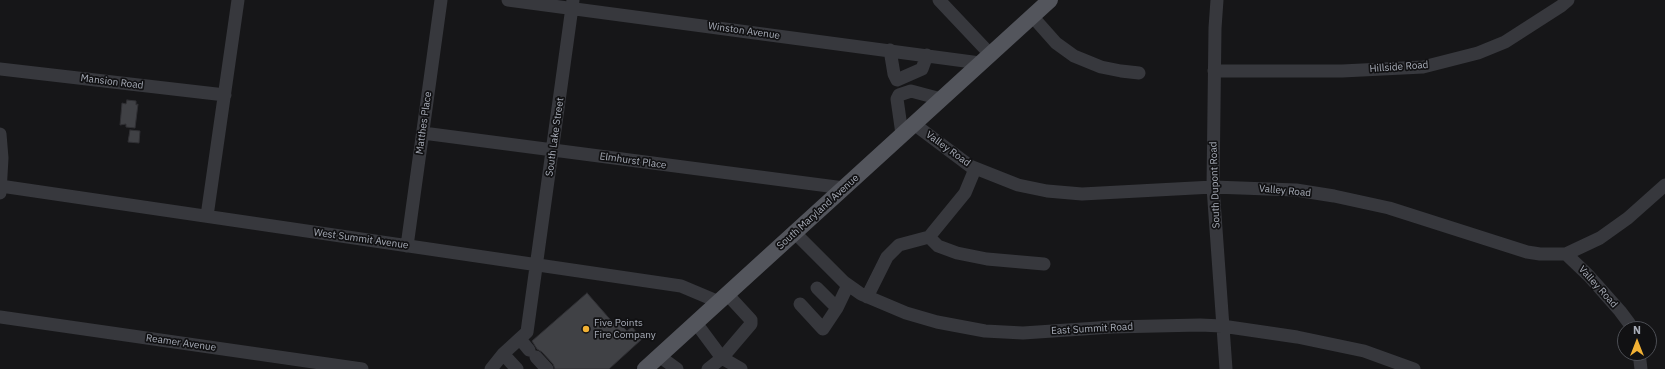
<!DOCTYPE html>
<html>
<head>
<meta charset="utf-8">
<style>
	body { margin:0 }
	#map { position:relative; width:1665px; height:369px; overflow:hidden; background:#161618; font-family:"IBM Plex Sans",sans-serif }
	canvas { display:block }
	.north { position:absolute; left:1617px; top:321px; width:40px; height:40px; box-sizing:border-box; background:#111113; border:1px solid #4d4f55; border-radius:50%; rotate:0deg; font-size:11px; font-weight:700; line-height:16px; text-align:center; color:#a8adb8 }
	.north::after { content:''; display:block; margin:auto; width:14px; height:18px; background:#f2b134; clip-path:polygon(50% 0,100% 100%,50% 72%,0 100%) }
</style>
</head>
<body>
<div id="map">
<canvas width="1665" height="369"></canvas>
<div class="north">N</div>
</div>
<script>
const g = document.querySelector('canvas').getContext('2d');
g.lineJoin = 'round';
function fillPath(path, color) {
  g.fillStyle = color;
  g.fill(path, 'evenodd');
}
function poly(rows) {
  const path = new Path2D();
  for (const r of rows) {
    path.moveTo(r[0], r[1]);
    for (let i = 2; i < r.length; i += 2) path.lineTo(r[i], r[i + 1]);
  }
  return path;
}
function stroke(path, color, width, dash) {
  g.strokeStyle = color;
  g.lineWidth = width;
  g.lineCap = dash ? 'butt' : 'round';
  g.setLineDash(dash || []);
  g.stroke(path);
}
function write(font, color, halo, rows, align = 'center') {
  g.font = font + ' "IBM Plex Sans",sans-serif';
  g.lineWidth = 3.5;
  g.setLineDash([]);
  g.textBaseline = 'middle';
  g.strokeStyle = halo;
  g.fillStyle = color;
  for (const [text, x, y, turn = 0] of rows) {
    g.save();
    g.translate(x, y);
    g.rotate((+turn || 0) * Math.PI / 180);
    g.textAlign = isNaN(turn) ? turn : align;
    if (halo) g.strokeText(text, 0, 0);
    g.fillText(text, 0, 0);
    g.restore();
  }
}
const building = poly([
	[127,100,136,101,136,105,138,104,135,128,126,127,126,124,120,125,122,103,126,104,127,100],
	[130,130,140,131,139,143,128,142,130,130],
	[587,293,615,325,618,322,627,331,632,327,642,339,609,369,555,369,553,364,542,352,537,349,532,341,587,293]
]);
const minor = poly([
	[508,0,980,63],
	[939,0,990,54],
	[1217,0,1215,28,1213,187,1226,369],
	[1032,16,1056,43,1074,56,1101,67,1121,71,1139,73],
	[890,50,894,74,897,80,922,69,927,55],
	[0,69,225,95],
	[1214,71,1342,71,1423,67,1478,53,1505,42,1561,6,1568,0],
	[914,124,970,166,1018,185,1047,191,1082,194,1213,187,1296,190,1334,196,1389,208,1527,252,1540,254,1566,254,1589,276,1620,311,1629,323,1632,329],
	[423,133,844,188],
	[0,134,2,158,0,193],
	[902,134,897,99,899,95,911,91,941,99],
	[0,186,681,286,719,302],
	[207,216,238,0],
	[795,233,844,282,861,294,906,313,937,322,985,331,1023,333,1112,327,1200,325,1222,326,1297,337,1364,351,1414,369],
	[929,237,938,246,957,253,987,259,1044,264],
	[407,246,441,0],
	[1566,254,1600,238,1628,218,1665,185],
	[817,288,837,308],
	[727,294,751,320,751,324,722,358,741,369],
	[867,297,887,257,899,245,929,237,965,193,975,169],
	[800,304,823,329,837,308,848,285],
	[0,317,362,369],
	[696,323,722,358,708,369],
	[520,339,529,350],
	[1639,353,1641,369],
	[503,354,517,369],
	[659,356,677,369],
	[536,357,547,369],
	[491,369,503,354,527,332,573,0]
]);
const major = poly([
	[645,369,1050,0]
]);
const markers = [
	[586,329,4,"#f2b134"]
];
const streetNames = [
	["Winston Avenue",744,31,8],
	["Hillside Road",1399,67,-4],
	["Mansion Road",112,82,7],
	["Matthes Place",424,123,-82],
	["South Lake Street",555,137,-82],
	["Valley Road",948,149,36],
	["Elmhurst Place",633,161,8],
	["South Dupont Road",1215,185,-92],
	["Valley Road",1285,191,5],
	["South Maryland Avenue",818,212,-42],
	["West Summit Avenue",361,239,8],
	["Valley Road",1598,287,48],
	["East Summit Road",1092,329,-3],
	["Reamer Avenue",181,343,8]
];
const poiNames = [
	["Five Points",594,323],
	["Fire Company",594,335]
];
fillPath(building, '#404145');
stroke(building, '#303034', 1);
stroke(minor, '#37383d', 13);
stroke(major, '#53555c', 16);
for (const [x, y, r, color] of markers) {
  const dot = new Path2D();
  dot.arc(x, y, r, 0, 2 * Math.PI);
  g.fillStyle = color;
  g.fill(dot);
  stroke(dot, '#111113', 1.5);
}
write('10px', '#a8adb8', '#111113', streetNames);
write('10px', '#a8adb8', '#111113', poiNames, 'left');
</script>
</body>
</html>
